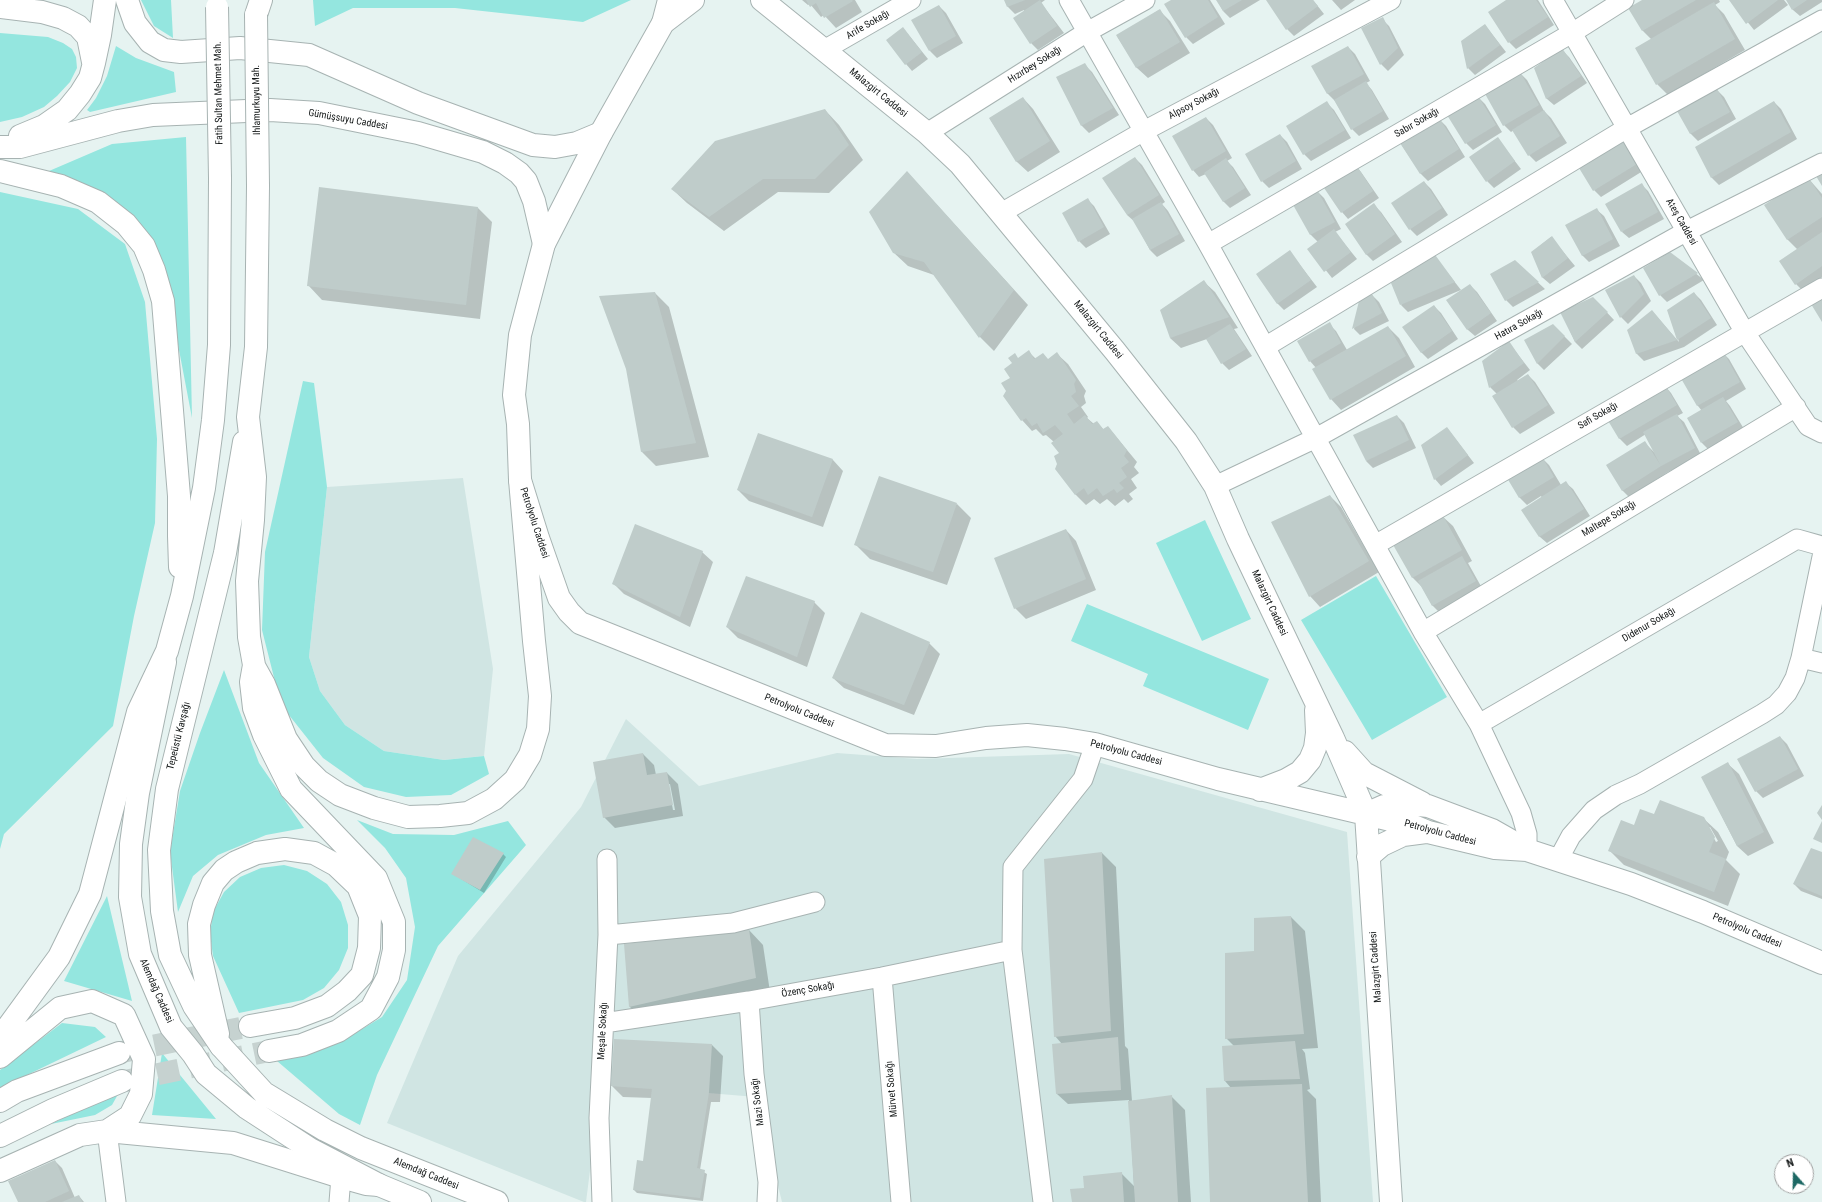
<!DOCTYPE html>
<html>
<head>
<meta charset="utf-8">
<style>
	body { margin:0 }
	#map { position:relative; width:1822px; height:1202px; overflow:hidden; background:#e6f3f1; font-family:"Roboto Condensed",sans-serif }
	canvas { display:block }
	.north { position:absolute; left:1774px; top:1154px; width:40px; height:40px; box-sizing:border-box; background:#fff; border:1px solid #a1a2a2; border-radius:50%; rotate:340deg; font-size:11px; font-weight:700; line-height:16px; text-align:center; color:#131717 }
	.north::after { content:''; display:block; margin:auto; width:14px; height:18px; background:#1d6864; clip-path:polygon(50% 0,100% 100%,50% 72%,0 100%) }
</style>
</head>
<body>
<div id="map">
<canvas width="1822" height="1202"></canvas>
<div class="north">N</div>
</div>
<script>
const g = document.querySelector('canvas').getContext('2d');
g.lineJoin = 'round';
function fillPath(path, color) {
  g.fillStyle = color;
  g.fill(path, 'evenodd');
}
function poly(rows) {
  const path = new Path2D();
  for (const r of rows) {
    path.moveTo(r[0], r[1]);
    for (let i = 2; i < r.length; i += 2) path.lineTo(r[i], r[i + 1]);
  }
  return path;
}
function stroke(path, color, width, dash) {
  g.strokeStyle = color;
  g.lineWidth = width;
  g.lineCap = dash ? 'butt' : 'round';
  g.setLineDash(dash || []);
  g.stroke(path);
}
function write(font, color, halo, rows, align = 'center') {
  g.font = font + ' "Roboto Condensed",sans-serif';
  g.lineWidth = 3;
  g.setLineDash([]);
  g.textBaseline = 'middle';
  g.strokeStyle = halo;
  g.fillStyle = color;
  for (const [text, x, y, turn = 0] of rows) {
    g.save();
    g.translate(x, y);
    g.rotate((+turn || 0) * Math.PI / 180);
    g.textAlign = isNaN(turn) ? turn : align;
    if (halo) g.strokeText(text, 0, 0);
    g.fillText(text, 0, 0);
    g.restore();
  }
}
const built = poly([
	[463,478,493,669,484,756,444,760,384,751,345,725,320,691,309,657,327,487],
	[626,719,699,786,837,753,917,759,1069,754,1347,832,1373,1202,782,1202,756,1097,601,1084,586,1202,584,1202,387,1123,458,956,581,807]
]);
const green = poly([
	[141,0,171,0,173,38,154,26],
	[313,0,631,0,583,22,455,8,353,8,315,26],
	[0,33,48,37,63,43,72,49,76,57,77,68,70,82,57,96,44,107,22,117,0,122],
	[116,46,136,58,174,72,176,92,90,112,87,110,96,98,107,76],
	[186,137,192,418,167,287,97,193,49,171,112,144],
	[0,192,78,209,125,244,145,302,157,439,155,523,134,616,113,726,4,834,0,849],
	[303,381,314,383,327,487,309,657,320,691,345,725,384,751,444,760,484,756,489,774,451,795,406,797,364,787,323,758,281,705,262,630,265,552],
	[1205,520,1251,619,1202,641,1156,543],
	[1376,576,1447,697,1372,740,1301,620],
	[1087,604,1269,679,1248,730,1143,686,1148,674,1071,641],
	[224,670,259,763,304,828,266,835,218,855,193,876,178,912,170,852,180,791,200,733],
	[357,820,393,834,454,835,508,821,526,845,438,946,377,1075,360,1125,339,1114,277,1061,339,1043,382,1017,407,980,415,927,406,878,385,848],
	[284,865,307,871,327,884,341,902,348,925,348,948,339,970,324,988,303,1000,239,1013,213,956,210,934,213,912,224,892,240,877,261,868],
	[107,896,132,1001,64,981],
	[62,1023,95,1027,106,1037,0,1088,0,1070],
	[162,1053,216,1119,152,1115],
	[121,1089,112,1105,95,1115,51,1124]
]);
const shadow = poly([
	[802,0,855,0,862,12,836,28,824,15,821,17,810,4,808,5],
	[1005,0,1045,0,1041,3,1064,33,1038,50,1031,43,1024,10,1015,14,1008,7],
	[1173,0,1210,0,1225,24,1193,44,1186,37],
	[1217,0,1260,0,1230,18,1223,11],
	[1267,0,1313,0,1324,14,1294,36,1287,29],
	[1332,0,1355,0,1341,10],
	[1508,0,1538,0,1554,25,1516,49,1509,42],
	[1644,0,1719,0,1720,2,1715,5,1724,14,1745,50,1668,95,1657,84,1652,40,1643,31,1630,8],
	[1730,0,1784,0,1788,5,1754,30],
	[1788,0,1822,0,1822,2,1800,16,1793,10],
	[939,6,946,13,963,43,937,58,930,51],
	[1159,10,1170,21,1190,53,1148,78,1137,68,1117,36],
	[1382,19,1389,26,1404,55,1388,71,1381,64,1363,29],
	[1485,25,1506,52,1475,75,1468,68,1462,42],
	[903,28,928,59,912,71,906,64],
	[1348,47,1355,54,1370,81,1366,83,1372,90,1389,119,1359,136,1352,129,1335,101,1328,94,1313,67],
	[1562,50,1569,57,1587,83,1554,105,1547,99,1535,68],
	[1085,65,1092,72,1119,115,1089,133,1082,126,1058,77],
	[1520,73,1527,80,1544,111,1551,118,1567,143,1536,162,1529,155,1514,130,1511,132,1504,125],
	[1717,90,1724,97,1736,119,1698,141,1691,134,1678,111],
	[1478,97,1485,104,1502,132,1473,150,1466,143],
	[1023,98,1033,109,1060,152,1028,172,1017,162,990,119],
	[1774,102,1781,109,1797,139,1719,185,1712,178,1697,147],
	[1327,103,1334,110,1351,138,1311,161,1304,154,1288,127],
	[825,110,839,125,863,160,829,193,778,192,724,231,687,203,672,189],
	[1206,118,1213,125,1232,158,1227,161,1233,167,1251,195,1230,208,1223,201,1206,174,1199,177,1193,170],
	[1439,119,1446,126,1465,157,1428,181,1421,174,1401,144],
	[1280,135,1287,142,1302,169,1269,188,1262,181],
	[1497,138,1521,169,1494,188,1487,181],
	[1626,140,1646,169,1601,197,1594,190],
	[1135,158,1142,165,1165,202,1162,204,1168,211,1185,241,1157,257,1150,250,1135,222,1127,215],
	[1355,165,1361,172,1379,198,1348,219,1342,212],
	[907,172,1028,305,994,351,980,337,934,275,908,266,893,252],
	[1808,178,1822,194,1822,277,1803,291,1796,284,1798,250,1787,239],
	[1424,182,1431,189,1448,215,1417,236,1410,229],
	[1641,184,1648,191,1664,219,1629,238,1622,232],
	[1317,191,1324,198,1341,229,1335,232,1357,259,1332,278,1309,249,1318,242,1311,235,1294,203],
	[1087,199,1094,206,1110,234,1086,248,1079,241],
	[1374,205,1381,212,1402,242,1373,261,1366,254],
	[478,208,492,222,480,319,322,300,308,285],
	[1597,210,1604,216,1620,246,1589,262,1582,255],
	[1551,237,1575,266,1550,284,1543,278,1532,252],
	[1290,252,1317,287,1284,310,1277,303],
	[1670,253,1704,280,1667,302,1660,295],
	[1433,254,1461,290,1408,312,1401,305],
	[1515,261,1545,289,1513,307,1506,300],
	[1634,276,1641,283,1651,301,1628,324,1621,317,1607,290],
	[1204,282,1215,292,1238,328,1234,329,1252,356,1229,370,1222,363,1207,339,1181,348,1170,338],
	[1470,285,1477,292,1497,321,1475,336,1468,330,1448,301],
	[655,293,669,307,709,457,656,466,642,452],
	[1694,293,1701,300,1717,325,1684,347,1644,361,1637,354,1629,330,1652,311,1679,342,1669,310],
	[1372,295,1379,302,1389,321,1360,335,1354,329,1360,302],
	[1600,305,1614,320,1582,349,1575,342,1562,313],
	[1434,306,1441,313,1458,339,1428,359,1421,352],
	[1329,324,1336,331,1347,350,1388,327,1399,338,1415,367,1341,410,1331,399,1316,368,1310,361],
	[1553,325,1572,344,1544,370,1537,363],
	[1509,343,1530,370,1517,380,1518,381,1528,375,1535,382,1555,413,1520,434,1513,427,1493,397,1497,394,1490,387,1483,361],
	[1029,352,1036,359,1049,360,1057,354,1068,364,1086,391,1084,396,1086,403,1081,407,1088,417,1087,418,1094,424,1097,422,1104,430,1108,427,1137,462,1134,467,1139,473,1131,479,1137,488,1129,494,1133,499,1128,503,1124,499,1115,506,1107,499,1100,504,1094,499,1086,505,1076,495,1056,469,1060,453,1054,442,1046,435,1043,436,1036,429,1032,431,1022,420,1011,378,1018,359],
	[1722,352,1729,359,1746,389,1726,401,1730,406,1744,429,1709,450,1702,443,1702,411,1698,406,1681,375],
	[1665,386,1671,393,1683,413,1677,416,1684,422,1701,455,1668,472,1629,497,1622,490,1645,443,1655,453,1646,434,1627,446,1620,439,1608,419],
	[1397,416,1404,423,1416,448,1373,468,1366,461],
	[1447,428,1474,463,1441,486,1435,479],
	[759,434,833,460,843,471,823,527,749,501,738,490],
	[1542,458,1549,465,1561,485,1566,483,1573,489,1590,516,1547,543,1540,537,1523,510,1542,498,1541,496,1527,505,1520,498,1508,478],
	[1330,496,1341,507,1379,572,1320,607,1310,596],
	[957,504,971,518,947,585,870,559,856,545],
	[1442,516,1453,526,1472,561,1468,563,1482,588,1439,612,1432,605,1422,587,1413,578,1393,543],
	[1066,530,1076,541,1096,590,1026,619,1015,608],
	[702,552,713,562,690,627,624,594,613,583],
	[814,602,825,613,807,667,738,638,727,627],
	[929,643,940,654,914,715,844,688,833,678],
	[1780,737,1787,744,1804,776,1763,798,1756,791],
	[643,754,654,765,656,775,667,773,678,784,683,816,615,828,604,817],
	[668,784,670,784,675,810,673,810],
	[1728,764,1739,774,1774,843,1748,856,1737,846,1702,777],
	[1655,815,1703,818,1718,832,1729,852,1726,860,1740,874,1728,906,1624,865,1610,851,1635,826],
	[1708,827,1710,827,1718,841,1716,842],
	[1102,853,1116,867,1125,1046,1128,1049,1132,1101,1171,1096,1185,1110,1191,1202,1073,1202,1085,1189,1121,1173,1134,1186,1129,1100,1068,1104,1057,1094,1062,1044,1055,1036,1045,860],
	[503,854,506,857,484,893,453,874],
	[1822,854,1822,899,1801,891,1794,884],
	[1291,917,1305,931,1318,1048,1302,1049,1305,1053,1310,1089,1307,1090,1316,1099,1321,1202,1211,1202,1231,1088,1225,1081,1223,1047,1234,1046,1226,1038,1255,952],
	[749,930,763,945,770,992,644,1021,630,1007,625,945],
	[712,1045,723,1056,720,1102,711,1102,700,1170,707,1174,703,1201,637,1193,634,1190,644,1162,652,1098,623,1097,612,1086],
	[55,1161,62,1168,75,1198,79,1196,84,1202,19,1202]
]);
const building = poly([
	[806,0,852,0,853,1,824,18,816,3,810,7],
	[1004,0,1025,0,1007,7],
	[1040,0,1057,26,1030,44,1013,18],
	[1171,0,1208,0,1218,17,1185,38,1164,4],
	[1216,0,1242,0,1223,11],
	[1266,0,1313,0,1318,6,1286,30],
	[1506,0,1536,0,1548,17,1508,43,1488,12],
	[1642,0,1696,0,1642,31,1628,8],
	[1729,0,1778,0,1746,24],
	[1786,0,1807,0,1792,10],
	[1714,2,1735,39,1656,85,1635,48],
	[939,5,956,36,929,51,911,20],
	[1160,9,1180,42,1136,68,1116,35],
	[1383,17,1398,48,1380,65,1361,28],
	[1485,24,1500,45,1467,69,1461,41],
	[903,27,922,52,905,65,886,40],
	[1348,46,1364,74,1327,94,1311,66],
	[1562,48,1581,76,1546,99,1534,68],
	[1085,63,1113,108,1081,126,1056,77],
	[1520,72,1539,105,1503,126,1484,92],
	[1366,81,1383,111,1351,130,1334,100],
	[1717,89,1730,112,1690,134,1677,111],
	[1478,96,1496,125,1465,144,1447,115],
	[1023,97,1050,141,1016,162,989,118],
	[1327,101,1345,130,1303,155,1286,126],
	[1774,101,1791,132,1711,178,1695,147],
	[825,109,849,145,815,179,763,179,709,217,671,189,715,141],
	[1544,110,1560,136,1528,156,1512,130],
	[1206,117,1226,151,1192,171,1172,136],
	[1439,118,1459,149,1420,174,1400,143],
	[1280,134,1296,161,1261,182,1245,154],
	[1498,137,1515,161,1486,182,1469,157],
	[1626,139,1640,162,1593,191,1579,168],
	[1135,157,1159,195,1127,215,1102,178],
	[1226,158,1245,188,1223,202,1204,173],
	[1355,163,1373,191,1341,213,1322,185],
	[907,171,1014,290,979,338,924,262,893,253,869,212],
	[1822,173,1822,186,1816,176],
	[1808,177,1822,198,1822,217,1787,240,1764,205],
	[1424,181,1442,208,1409,230,1391,203],
	[1642,183,1658,212,1621,232,1605,204],
	[319,187,478,207,466,305,307,286],
	[1317,190,1335,222,1310,235,1292,203],
	[1088,198,1104,227,1078,242,1062,213],
	[1161,202,1179,234,1150,250,1132,219],
	[1374,203,1395,234,1366,255,1345,224],
	[1597,208,1613,239,1582,256,1565,225],
	[1334,229,1351,252,1324,272,1307,249],
	[1822,232,1822,266,1795,285,1779,261],
	[1552,236,1568,258,1542,278,1531,252],
	[1290,250,1311,280,1277,304,1256,274],
	[1433,252,1455,282,1400,305,1391,283],
	[1670,252,1698,273,1659,296,1643,268],
	[1515,260,1539,282,1505,301,1490,274],
	[1634,275,1644,294,1620,318,1605,290],
	[1204,280,1229,317,1170,338,1160,310],
	[1470,284,1491,313,1467,330,1446,300],
	[655,292,696,443,641,452,626,369,599,296],
	[1694,292,1711,318,1677,340,1636,354,1627,330,1652,310,1677,340,1667,310],
	[1372,294,1382,313,1352,329,1359,301],
	[1593,297,1608,312,1575,342,1560,312],
	[1822,297,1822,322,1811,304],
	[1434,305,1452,331,1421,353,1402,327],
	[1330,322,1341,343,1309,362,1297,341],
	[1230,324,1246,349,1221,364,1206,339],
	[1553,324,1565,336,1537,364,1524,340],
	[1388,326,1406,356,1330,400,1312,369],
	[1509,341,1524,363,1489,388,1482,361],
	[1029,350,1034,359,1043,353,1048,359,1057,352,1076,380,1074,384,1076,392,1071,396,1079,406,1067,414,1074,424,1085,415,1092,424,1097,421,1103,429,1108,426,1127,450,1124,456,1129,462,1121,468,1127,477,1119,483,1124,488,1117,493,1114,489,1103,496,1097,488,1088,495,1084,488,1075,495,1055,469,1057,464,1054,456,1059,453,1051,443,1063,434,1055,425,1043,433,1037,423,1032,426,1026,418,1021,421,1003,396,1006,391,1001,383,1010,378,1004,369,1012,363,1008,358,1015,353,1018,358],
	[1723,351,1740,382,1697,406,1679,375],
	[1528,374,1548,405,1512,428,1492,396],
	[1665,385,1677,405,1619,439,1607,419],
	[1723,397,1738,422,1701,443,1687,418],
	[1677,414,1695,448,1661,466,1622,491,1606,465,1645,441,1661,466,1643,432],
	[1397,415,1409,440,1366,461,1353,435],
	[1447,427,1468,455,1434,480,1421,445],
	[758,433,833,459,812,517,737,490],
	[1542,457,1554,477,1519,498,1507,478],
	[879,476,957,503,933,572,854,545],
	[1566,481,1584,509,1539,537,1521,510],
	[1330,495,1369,561,1309,597,1271,522],
	[1442,514,1462,550,1412,578,1392,543],
	[635,524,703,551,680,617,612,584],
	[1066,529,1086,579,1014,609,994,558],
	[1462,556,1476,581,1432,606,1418,581],
	[746,576,815,601,797,657,726,627],
	[861,612,930,642,904,705,832,678],
	[1780,736,1798,769,1755,792,1737,759],
	[643,753,647,775,667,772,673,805,603,818,593,762],
	[1728,762,1764,832,1737,846,1701,777],
	[1660,800,1704,817,1715,837,1709,852,1726,859,1714,892,1608,851,1621,820,1634,825,1640,809,1654,814],
	[1822,805,1822,820,1817,813],
	[1822,821,1822,843,1813,839],
	[473,837,504,853,480,890,451,874],
	[1811,848,1822,852,1822,896,1793,884],
	[1102,852,1111,1031,1054,1037,1044,859],
	[1291,916,1304,1034,1225,1039,1225,953,1254,951,1254,918],
	[749,929,756,978,629,1007,624,944],
	[1118,1037,1121,1090,1056,1094,1052,1044],
	[614,1039,712,1044,709,1092,697,1168,705,1170,700,1198,633,1190,637,1160,643,1161,652,1089,611,1086],
	[1295,1041,1300,1079,1224,1081,1222,1046],
	[1302,1084,1308,1202,1210,1202,1206,1088],
	[1172,1095,1178,1202,1135,1202,1128,1101],
	[55,1160,69,1191,45,1202,18,1202,8,1181],
	[1122,1172,1124,1202,1072,1202,1070,1189,1084,1188,1083,1176],
	[79,1195,82,1202,62,1202]
]);
const trunkTunnel = poly([
	[122,1052,250,1026],
	[125,1081,269,1051]
]);
const minor = poly([
	[1069,0,1208,244,1423,632,1479,724,1521,813,1527,834,1527,850],
	[1553,0,1744,331,1808,426,1822,433],
	[824,50,911,0],
	[927,133,1087,32,1145,0],
	[1001,213,1144,131,1391,0],
	[1208,244,1572,33,1624,0],
	[1265,347,1627,128,1822,20],
	[1215,486,1316,438,1687,231,1822,163],
	[1375,545,1822,288],
	[1423,632,1796,407],
	[1801,658,1822,663],
	[1479,724,1797,539,1822,546],
	[1558,860,1571,836,1594,810,1616,795,1640,784,1762,714,1776,705,1787,693,1795,678,1801,658,1822,557],
	[608,935,733,923,815,902],
	[1012,950,1013,867,1083,779,1095,744],
	[882,977,901,1202],
	[749,1001,754,1074,768,1182,767,1202],
	[604,1023,749,1001,882,977,1012,950,1043,1202],
	[107,1131,116,1202],
	[339,1202,341,1177],
	[602,1202,599,1118,608,935,607,859]
]);
const tertiary = poly([
	[127,0,135,23,150,42,164,50,181,52,240,48,309,55,418,103,533,145,555,147,577,143,601,133],
	[0,7,42,12,63,18,78,26,88,37,93,62],
	[20,136,44,126,67,110,80,94,90,78,94,63,100,35,105,0],
	[0,147,20,147,118,121,153,115,270,110,319,113,418,133,483,152,505,163,519,173,526,181,534,201,544,244]
]);
const secondary = poly([
	[693,0,663,23,601,133,544,244,520,335,514,395,518,424,520,480,538,538,559,598,569,612,580,623,885,745,936,746,986,738,1027,735,1065,739,1095,744,1218,779,1366,814,1411,825,1428,832,1495,848,1527,850,1631,884,1703,912,1822,963],
	[762,0,927,133,960,164,1115,351,1186,441,1215,486,1238,539,1333,738,1366,814,1391,1202],
	[1345,752,1364,773,1422,803],
	[1260,790,1286,780,1300,772,1310,760,1315,748,1317,733,1316,710],
	[1366,814,1384,806,1403,803,1428,806,1492,830,1522,847],
	[1368,857,1382,845,1403,835,1426,832]
]);
const primary = poly([
	[165,662,138,793,131,844,130,897,140,954,171,1027,193,1054,206,1074,247,1108,310,1149,379,1185,420,1202],
	[221,1046,264,1093,325,1130,361,1148,497,1202]
]);
const trunk = poly([
	[256,15,261,0],
	[663,23,669,0],
	[0,171,61,186,98,202,126,224,144,246,154,270,163,301,179,496,179,536,180,567],
	[258,186,256,347,248,417,255,477,253,520,247,581,249,637,254,665,251,682,254,708,264,735,291,789,376,878,394,922,394,950,388,977,371,1009,338,1031,302,1045,269,1051],
	[254,666,264,684,286,739,304,766,319,781,340,795,374,808,408,817,440,816,468,813,494,799,515,780,530,755,538,729,540,696,534,641,520,480],
	[218,1034,200,955,199,924,204,905,213,883,224,870,236,862,257,853,285,849,314,853,336,865,358,886,370,916,369,948,362,975,347,991,327,1006,295,1018,250,1026],
	[0,1038,59,957,90,894,138,712,167,651,182,596,204,488,213,420,219,345,220,178],
	[221,1046,194,1006,170,955,162,911,159,850,167,789,225,553,244,442],
	[0,1057,60,1008,92,1001,124,1015,144,1059,141,1094,130,1116,107,1131],
	[0,1101,17,1091,119,1053],
	[0,1136,53,1110,122,1081],
	[0,1171,80,1135,107,1131,233,1143,341,1177,366,1184,379,1185]
]);
const trunkBridge = poly([
	[217,7,220,178],
	[256,15,258,186]
]);
const streetNames = [
	["Arife Sokağı",868,25,-30],
	["Hızırbey Sokağı",1035,65,-32],
	["Fatih Sultan Mehmet Mah.",219,93,-91],
	["Malazgirt Caddesi",878,93,39],
	["Ihlamurkuyu Mah.",257,100,-91],
	["Alpsoy Sokağı",1194,104,-28],
	["Gümüşsuyu Caddesi",348,120,10],
	["Sabır Sokağı",1417,123,-30],
	["Ateş Caddesi",1681,222,60],
	["Hatıra Sokağı",1519,325,-29],
	["Malazgirt Caddesi",1098,330,51],
	["Safi Sokağı",1598,416,-30],
	["Maltepe Sokağı",1609,519,-31],
	["Petrolyolu Caddesi",534,523,72],
	["Malazgirt Caddesi",1269,603,65],
	["Didenur Sokağı",1649,625,-30],
	["Petrolyolu Caddesi",799,711,22],
	["Tepeüstü Kavşağı",179,736,-76],
	["Petrolyolu Caddesi",1126,753,15],
	["Petrolyolu Caddesi",1440,833,15],
	["Petrolyolu Caddesi",1747,931,23],
	["Malazgirt Caddesi",1376,967,-94],
	["Özenç Sokağı",808,990,-10],
	["Alemdağ Caddesi",156,991,66],
	["Meşale Sokağı",603,1031,-87],
	["Mürvet Sokağı",892,1089,-95],
	["Mazi Sokağı",758,1102,-97],
	["Alemdağ Caddesi",426,1174,22]
];
fillPath(built, '#d0e5e3');
fillPath(green, '#94e6df');
fillPath(shadow, '#0003');
fillPath(building, '#bfccca');
stroke(trunkTunnel, '#c6d2d0', 22, [22, 11]);
stroke(minor, '#a7b3b2', 21);
stroke(tertiary, '#a7b3b2', 24);
stroke(secondary, '#a7b3b2', 24);
stroke(primary, '#a7b3b2', 24);
stroke(trunk, '#a7b3b2', 24);
stroke(minor, '#fff', 19);
stroke(tertiary, '#fff', 22);
stroke(secondary, '#fff', 22);
stroke(primary, '#fff', 22);
stroke(trunk, '#fff', 22);
stroke(trunkBridge, '#a7b3b2', 24, []);
stroke(trunkBridge, '#fff', 22);
write('10px', '#131717', '#fff', streetNames);
</script>
</body>
</html>
